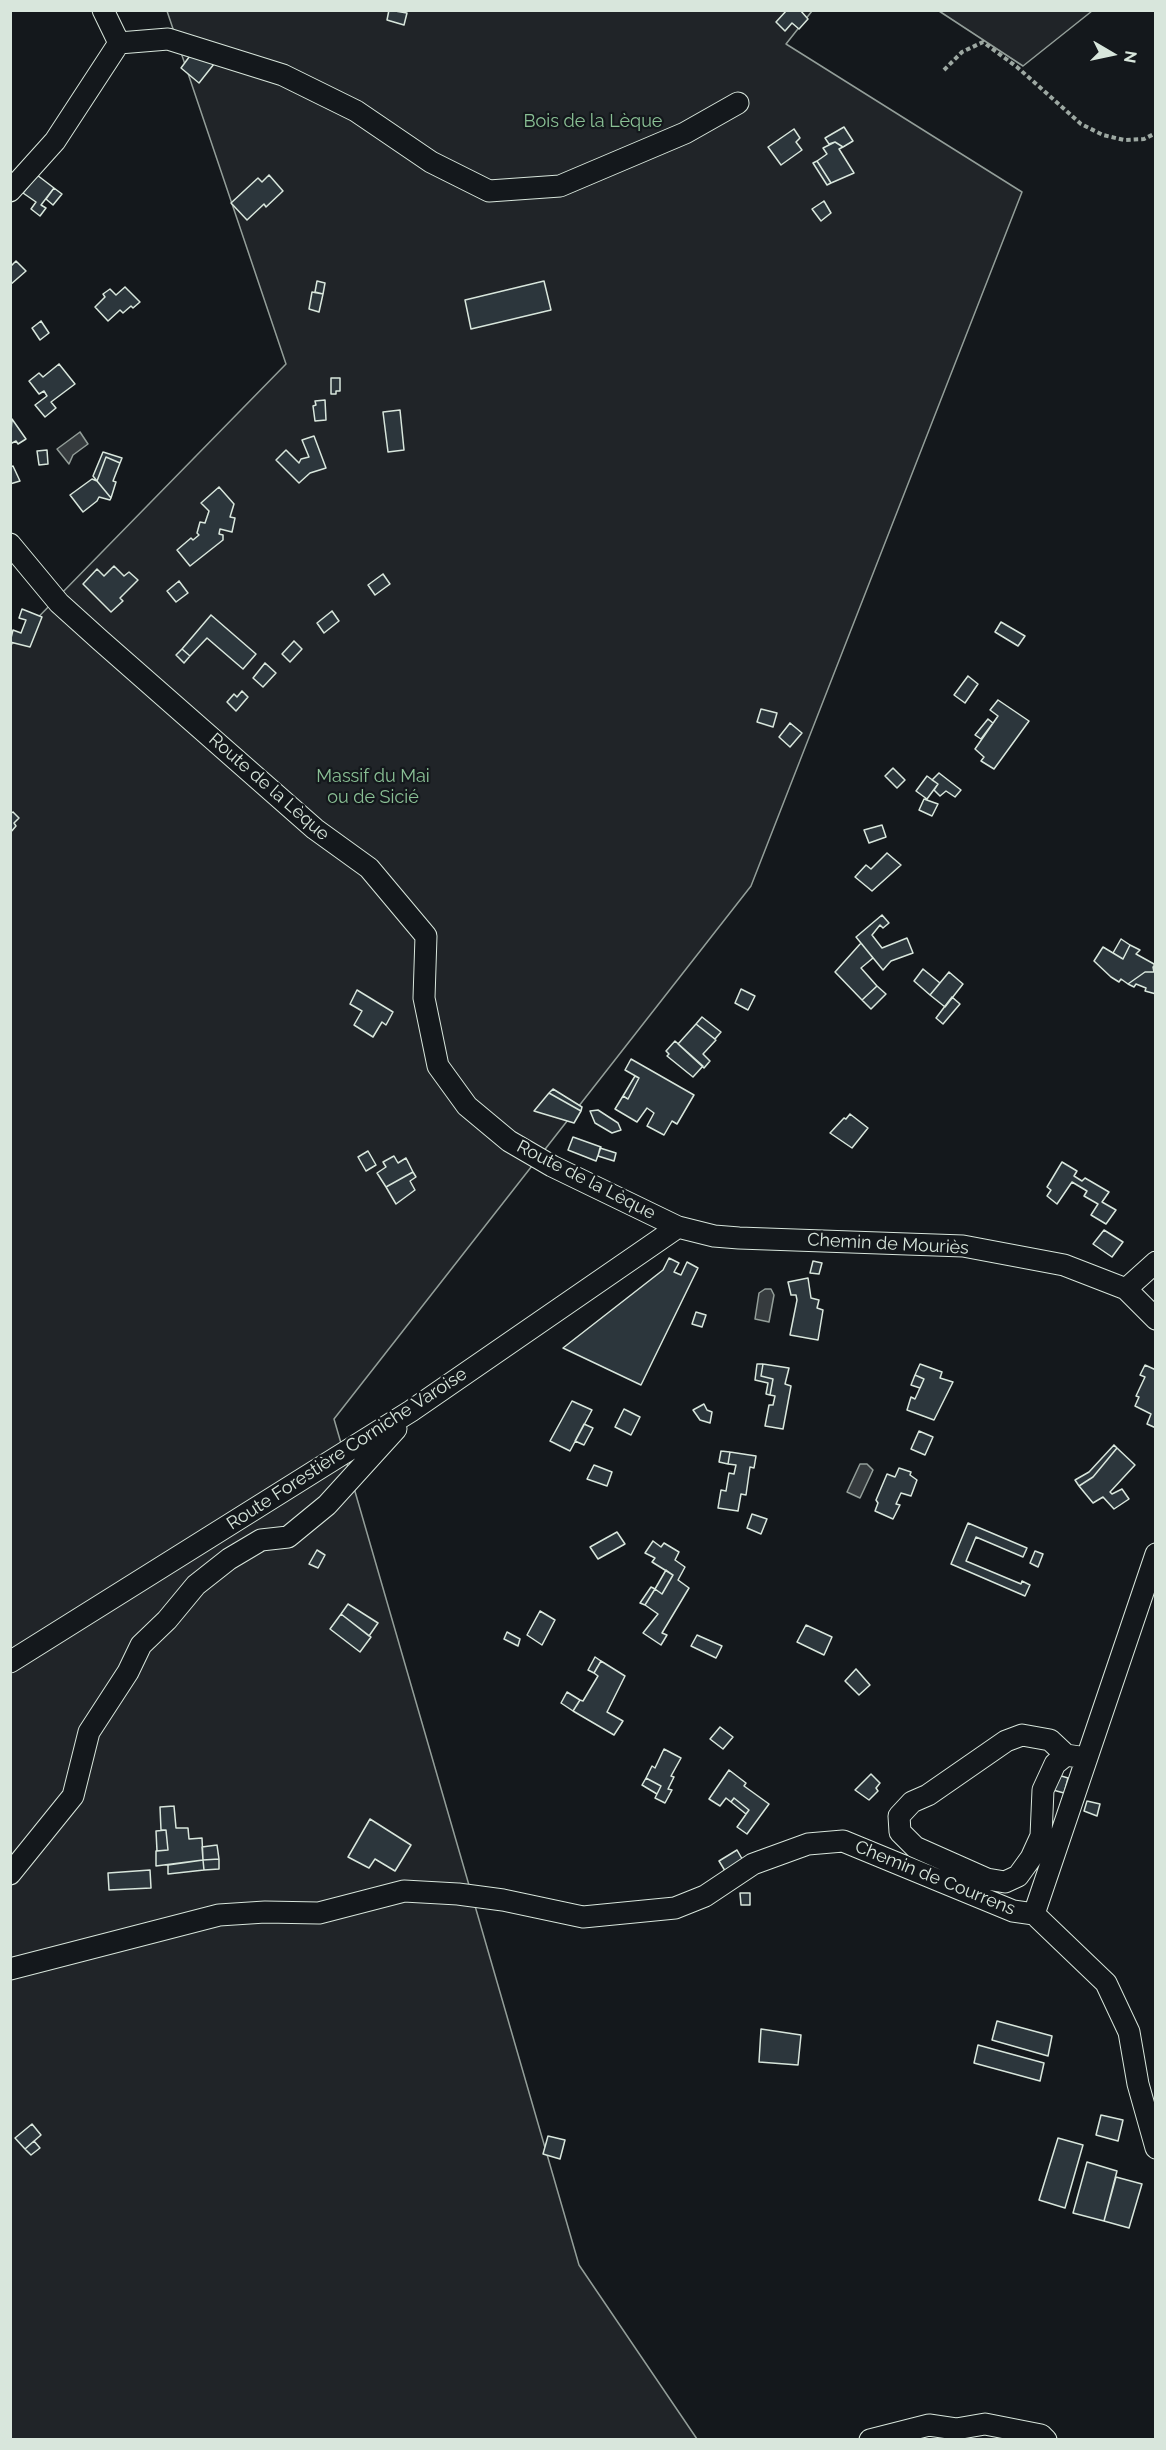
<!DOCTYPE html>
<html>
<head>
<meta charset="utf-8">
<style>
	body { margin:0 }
	#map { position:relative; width:1166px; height:2450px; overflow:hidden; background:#14181c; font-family:Raleway,sans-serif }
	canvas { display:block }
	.frame { position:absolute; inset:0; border:12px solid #d8e6dc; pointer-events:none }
	.north { position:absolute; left:1082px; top:24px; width:60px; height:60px; -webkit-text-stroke:4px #14181c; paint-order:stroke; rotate:99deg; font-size:16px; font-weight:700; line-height:24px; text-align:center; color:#d8e6dc }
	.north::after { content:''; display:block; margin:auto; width:21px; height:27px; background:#d8e6dc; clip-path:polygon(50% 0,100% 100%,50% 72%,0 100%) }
</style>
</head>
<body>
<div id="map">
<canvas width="1166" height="2450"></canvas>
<div class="frame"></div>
<div class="north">N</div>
</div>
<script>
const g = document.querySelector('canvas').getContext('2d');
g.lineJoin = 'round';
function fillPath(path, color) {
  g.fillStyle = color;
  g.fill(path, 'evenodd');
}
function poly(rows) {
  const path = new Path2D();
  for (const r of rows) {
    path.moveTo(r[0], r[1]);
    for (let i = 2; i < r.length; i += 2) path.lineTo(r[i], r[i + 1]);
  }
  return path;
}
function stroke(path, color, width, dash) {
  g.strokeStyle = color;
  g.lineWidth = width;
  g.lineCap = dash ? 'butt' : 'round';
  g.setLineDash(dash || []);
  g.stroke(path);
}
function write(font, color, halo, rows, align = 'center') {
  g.font = font + ' Raleway,sans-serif';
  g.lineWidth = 4.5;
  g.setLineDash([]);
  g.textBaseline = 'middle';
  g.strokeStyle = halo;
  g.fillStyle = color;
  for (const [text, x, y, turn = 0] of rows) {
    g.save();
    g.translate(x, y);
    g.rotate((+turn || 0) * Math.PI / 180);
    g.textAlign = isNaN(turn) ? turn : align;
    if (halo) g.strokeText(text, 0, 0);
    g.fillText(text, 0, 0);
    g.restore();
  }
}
const green = poly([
	[167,11,812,11,786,44,1022,192,751,886,334,1419,579,2265,697,2439,11,2440,11,645,286,364,167,11],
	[939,11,1092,11,1023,66,939,11]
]);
const water = poly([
	[80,432,88,444,73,455,69,464,57,449,80,432],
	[765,1289,771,1289,774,1295,769,1322,755,1319,759,1293,765,1289],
	[860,1464,867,1464,873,1470,860,1498,847,1492,860,1464]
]);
const building = poly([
	[389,10,407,13,404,25,387,20,389,10],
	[787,10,800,10,808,19,799,29,792,23,785,31,776,22,787,10],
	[195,49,214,64,199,83,181,68,195,49],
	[844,127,853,141,843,147,835,142,829,144,825,138,844,127],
	[794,129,800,138,796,142,802,150,781,165,768,147,794,129],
	[835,142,843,147,839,149,854,173,831,183,817,161,827,154,823,148,835,142],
	[817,161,831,183,827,185,813,163,817,161],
	[37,175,54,188,41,205,46,208,40,216,31,209,36,202,23,193,37,175],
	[269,175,283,191,266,207,264,204,247,220,231,203,258,178,262,182,269,175],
	[54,188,62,194,53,205,46,199,54,188],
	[824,201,831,213,821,221,812,209,824,201],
	[16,261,26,271,10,285,10,267,16,261],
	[317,281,325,283,323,294,315,292,317,281],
	[544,281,551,310,471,329,465,300,544,281],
	[125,287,140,302,133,308,131,306,123,313,120,310,108,321,95,307,105,297,103,294,110,289,116,295,125,287],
	[312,292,323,294,319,312,309,309,312,292],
	[41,321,49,333,40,340,32,328,41,321],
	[59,364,75,384,51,402,56,408,45,417,35,405,47,396,44,391,39,394,29,381,39,373,43,377,59,364],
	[331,378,340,378,340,391,336,391,336,394,331,394,331,378],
	[325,400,326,420,315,421,313,406,316,405,315,401,325,400],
	[400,410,404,450,388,452,383,412,400,410],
	[12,419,26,439,18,444,16,441,10,444,12,419],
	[314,436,326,468,310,473,299,483,276,460,286,450,299,463,301,459,309,457,302,440,314,436],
	[47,450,48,464,39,465,37,451,47,450],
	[103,452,122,458,120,463,106,457,97,481,93,476,103,452],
	[106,457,120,463,113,481,116,482,111,498,97,481,106,457],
	[13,466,20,481,10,484,10,467,13,466],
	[92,479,97,481,111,498,110,500,99,497,97,501,83,512,70,495,92,479],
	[219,487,234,504,230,517,235,518,232,532,220,529,219,534,223,535,223,540,190,566,177,550,191,538,193,540,199,535,197,533,200,522,205,523,209,511,201,503,219,487],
	[114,566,124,576,129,572,138,580,120,598,123,601,111,612,83,584,97,569,104,576,114,566],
	[383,574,390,584,375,595,368,585,383,574],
	[179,581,188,593,176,602,167,591,179,581],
	[22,609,42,617,30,647,10,642,13,630,21,633,26,620,19,618,22,609],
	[332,611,339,621,324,633,317,623,332,611],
	[211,615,256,654,243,669,207,638,190,656,182,649,211,615],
	[1001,622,1025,636,1018,646,995,632,1001,622],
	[294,641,302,649,290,662,282,654,294,641],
	[182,649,190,656,184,663,176,655,182,649],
	[265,663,276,673,263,687,253,678,265,663],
	[968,676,978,684,965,703,954,695,968,676],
	[242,691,248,697,236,711,227,702,234,694,237,697,242,691],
	[998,700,1029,721,994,769,981,761,984,757,975,749,998,716,990,710,998,700],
	[761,709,777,713,773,727,757,722,761,709],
	[988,719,993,723,981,739,975,735,988,719],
	[790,723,802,733,790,747,779,737,790,723],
	[893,768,905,780,897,788,885,776,893,768],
	[939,773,961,790,955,797,946,791,940,796,934,790,938,784,932,780,939,773],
	[927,776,938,784,927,799,916,791,927,776],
	[924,799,938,804,932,816,919,810,924,799],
	[13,812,19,818,14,823,16,826,10,833,10,814,13,812],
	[882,825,886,837,869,843,864,830,882,825],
	[887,853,901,865,872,891,855,877,866,865,871,869,887,853],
	[882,915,889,923,883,928,880,925,872,935,882,948,907,938,913,953,891,961,883,970,856,937,882,915],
	[1121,939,1130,945,1123,959,1113,953,1121,939],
	[861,943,873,958,861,968,877,986,862,1000,835,972,861,943],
	[1130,945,1140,950,1136,954,1154,964,1154,972,1145,972,1128,984,1121,979,1119,982,1111,977,1094,961,1103,947,1123,959,1130,945],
	[1153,967,1156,968,1156,994,1145,991,1146,988,1136,984,1134,987,1128,984,1145,972,1154,972,1153,967],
	[923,969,940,983,930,995,914,981,923,969],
	[949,972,963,984,945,1007,930,995,949,972],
	[877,986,886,994,871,1009,862,1000,877,986],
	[741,989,755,996,748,1010,735,1003,741,989],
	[357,990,393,1012,386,1025,382,1022,373,1037,354,1025,362,1011,350,1004,357,990],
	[952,997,960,1004,943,1024,936,1018,952,997],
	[702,1017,721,1032,715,1039,696,1024,702,1017],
	[696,1024,716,1040,703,1054,710,1061,704,1068,678,1044,696,1024],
	[675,1041,703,1066,693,1077,667,1056,669,1054,666,1051,675,1041],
	[631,1059,694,1095,677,1124,672,1121,664,1135,647,1126,654,1113,647,1108,637,1122,615,1109,623,1096,628,1099,639,1078,625,1070,631,1059],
	[635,1076,639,1078,628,1099,623,1096,635,1076],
	[553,1089,582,1107,581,1111,549,1093,553,1089],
	[549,1093,581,1111,574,1123,534,1111,549,1093],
	[598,1110,618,1123,621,1130,612,1133,595,1123,590,1111,598,1110],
	[850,1114,868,1128,852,1148,830,1133,844,1118,846,1119,850,1114],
	[573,1137,601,1147,596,1161,568,1150,573,1137],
	[600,1148,616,1153,614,1161,598,1156,600,1148],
	[368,1151,376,1165,366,1171,358,1157,368,1151],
	[394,1156,398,1163,406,1158,413,1172,386,1187,377,1173,386,1167,383,1162,394,1156],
	[1062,1162,1077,1171,1074,1176,1082,1181,1085,1178,1109,1192,1102,1202,1116,1210,1106,1224,1091,1215,1098,1204,1084,1196,1087,1191,1072,1182,1057,1204,1047,1196,1051,1190,1047,1187,1062,1162],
	[413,1172,416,1177,410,1181,415,1190,396,1204,386,1187,413,1172],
	[1104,1230,1123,1242,1112,1257,1093,1244,1104,1230],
	[669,1258,679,1263,674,1272,681,1275,687,1262,698,1268,641,1385,563,1348,663,1270,669,1258],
	[813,1261,822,1263,819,1274,810,1273,813,1261],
	[808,1278,811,1298,819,1300,817,1308,823,1310,818,1340,790,1335,797,1300,796,1295,791,1295,788,1282,808,1278],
	[696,1312,706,1315,702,1327,692,1324,696,1312],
	[757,1364,763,1364,761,1376,773,1379,770,1395,766,1394,768,1383,755,1380,757,1364],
	[763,1364,789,1368,785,1384,791,1386,783,1429,765,1426,769,1405,773,1405,775,1396,770,1395,773,1379,761,1376,763,1364],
	[920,1364,942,1372,940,1378,953,1382,934,1420,907,1410,911,1397,915,1399,924,1379,915,1375,920,1364],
	[1145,1365,1156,1370,1156,1428,1147,1424,1151,1414,1135,1406,1139,1397,1136,1396,1145,1377,1140,1375,1145,1365],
	[915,1375,924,1379,920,1388,911,1385,915,1375],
	[572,1401,592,1410,570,1451,550,1441,572,1401],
	[704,1404,707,1410,712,1412,710,1423,700,1420,693,1410,704,1404],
	[624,1409,640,1417,631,1435,615,1427,624,1409],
	[584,1424,593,1428,584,1445,575,1441,584,1424],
	[919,1431,933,1437,925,1455,911,1449,919,1431],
	[1114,1445,1117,1448,1093,1477,1079,1486,1075,1480,1089,1472,1114,1445],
	[1117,1448,1135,1465,1110,1492,1112,1494,1122,1489,1129,1499,1114,1509,1103,1497,1093,1503,1079,1486,1093,1477,1117,1448],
	[721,1451,730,1452,728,1464,719,1462,721,1451],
	[730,1452,756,1456,754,1468,750,1467,746,1495,741,1494,738,1511,718,1508,721,1490,726,1491,729,1473,734,1474,736,1465,728,1464,730,1452],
	[594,1465,612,1472,607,1486,587,1479,594,1465],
	[899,1468,911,1472,910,1475,917,1480,911,1496,901,1493,896,1504,900,1505,893,1519,875,1511,878,1503,876,1500,887,1474,895,1477,899,1468],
	[752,1514,767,1519,761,1534,747,1528,752,1514],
	[968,1523,1027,1548,1023,1557,976,1537,966,1561,1021,1584,1022,1581,1030,1585,1025,1596,951,1564,968,1523],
	[617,1532,625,1544,598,1559,590,1547,617,1532],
	[653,1541,661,1547,664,1543,679,1552,675,1560,685,1567,678,1580,689,1588,662,1633,667,1635,661,1645,643,1633,658,1614,645,1605,655,1589,662,1594,673,1575,652,1562,655,1558,645,1553,653,1541],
	[317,1550,325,1555,318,1568,309,1564,317,1550],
	[1035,1551,1043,1554,1038,1567,1030,1563,1035,1551],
	[666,1570,673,1575,662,1594,655,1589,666,1570],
	[651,1587,655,1589,645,1605,640,1603,651,1587],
	[348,1604,378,1623,369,1636,341,1614,348,1604],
	[540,1611,555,1620,542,1645,527,1635,540,1611],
	[341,1614,371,1637,360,1652,330,1629,341,1614],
	[806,1625,832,1637,824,1655,797,1642,806,1625],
	[507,1632,520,1639,518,1646,504,1639,507,1632],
	[697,1635,722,1646,716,1658,691,1646,697,1635],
	[595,1657,601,1661,594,1673,588,1670,595,1657],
	[601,1661,625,1676,607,1712,623,1721,614,1735,573,1711,580,1700,583,1701,598,1676,594,1673,601,1661],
	[856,1669,870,1685,859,1695,845,1681,856,1669],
	[567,1692,580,1700,573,1711,561,1703,567,1692],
	[720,1727,733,1737,723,1749,710,1739,720,1727],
	[664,1749,681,1758,671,1776,674,1777,668,1789,672,1790,665,1803,655,1798,661,1786,646,1778,652,1766,655,1768,664,1749],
	[729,1770,746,1783,744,1786,769,1804,747,1834,737,1827,749,1810,734,1798,731,1802,726,1798,720,1806,709,1799,729,1770],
	[871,1774,880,1783,876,1788,878,1791,869,1800,855,1790,871,1774],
	[1058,1775,1068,1778,1064,1793,1053,1790,1058,1775],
	[646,1778,661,1786,657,1794,642,1785,646,1778],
	[734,1798,749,1810,746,1814,731,1802,734,1798],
	[1087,1801,1100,1804,1097,1816,1084,1811,1087,1801],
	[174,1806,176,1828,188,1828,189,1839,202,1838,203,1860,156,1866,156,1851,168,1850,166,1830,161,1830,160,1807,174,1806],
	[370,1819,411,1845,395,1871,375,1859,369,1868,348,1857,370,1819],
	[166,1830,168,1850,157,1851,156,1831,166,1830],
	[217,1845,219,1859,203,1860,202,1847,217,1845],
	[737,1850,745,1864,727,1874,719,1861,737,1850],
	[219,1859,219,1869,204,1870,203,1860,219,1859],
	[203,1860,204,1870,168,1874,168,1865,203,1860],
	[150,1870,151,1888,109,1890,108,1873,150,1870],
	[740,1893,750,1893,750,1905,741,1905,740,1893],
	[997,2021,1052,2036,1048,2056,992,2040,997,2021],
	[761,2029,801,2035,798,2065,759,2062,761,2029],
	[978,2045,1044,2063,1040,2081,974,2063,978,2045],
	[1101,2115,1123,2120,1118,2141,1096,2135,1101,2115],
	[32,2124,41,2135,25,2149,15,2138,32,2124],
	[548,2136,565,2140,560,2159,543,2154,548,2136],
	[1058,2138,1083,2145,1065,2208,1039,2200,1058,2138],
	[34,2141,40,2148,31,2155,25,2149,34,2141],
	[1087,2162,1117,2171,1104,2221,1073,2213,1087,2162],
	[1116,2177,1142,2184,1129,2228,1104,2221,1116,2177]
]);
const path = poly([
	[944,70,962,52,983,42,1017,67,1081,124,1103,135,1124,140,1144,139,1156,133]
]);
const minor = poly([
	[119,43,168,39,283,75,356,111,431,162,489,191,560,186,685,133,738,103],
	[10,191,55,141,119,43,103,10],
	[10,544,59,603,100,640,315,829,369,868,426,936,424,998,438,1066,467,1106,509,1141,552,1166,678,1227,714,1236,739,1238,963,1246,1064,1265,1126,1289,1156,1319],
	[1126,1289,1156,1262],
	[10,1662,411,1411,678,1227],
	[1066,1755,1055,1764,1043,1790,1041,1836,1031,1858,1018,1876,1005,1882,987,1879,915,1847,900,1832,899,1816,912,1802,928,1795,1006,1741,1022,1735,1050,1740,1066,1755,1086,1758],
	[10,1874,73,1796,89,1732,128,1672,141,1645,167,1620,196,1585,229,1559,261,1540,288,1537,327,1505,396,1429],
	[1034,1914,1156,1554],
	[10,1969,219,1915,265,1912,319,1913,404,1891,458,1894,503,1900,583,1917,675,1908,705,1896,753,1864,808,1844,843,1841,1013,1911,1034,1914,1106,1983,1129,2032,1138,2084,1156,2148],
	[870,2440,929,2425,956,2429,985,2424,1041,2435,1046,2440]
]);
const parkNames = [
	["Bois de la Lèque",593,122],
	["Massif du Mai",373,777],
	["ou de Sicié",373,798]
];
const streetNames = [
	["Route de la Lèque",269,787,41],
	["Route de la Lèque",586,1180,27],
	["Chemin de Mouriès",888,1244,3],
	["Route Forestière Corniche Varoise",347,1449,-33],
	["Chemin de Courrens",935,1878,22]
];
fillPath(green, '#202428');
stroke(green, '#939e99', 1.5);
fillPath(water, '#363b3e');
stroke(water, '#939e99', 1.5);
fillPath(building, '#2c363c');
stroke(building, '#d8e6dc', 1.5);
stroke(minor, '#d8e6dc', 23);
stroke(path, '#9da8a2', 4, [4.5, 3]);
stroke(minor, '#14181c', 21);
write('18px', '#8ac095', '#14181c', parkNames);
write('18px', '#d8e6dc', '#14181c', streetNames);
</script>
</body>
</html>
